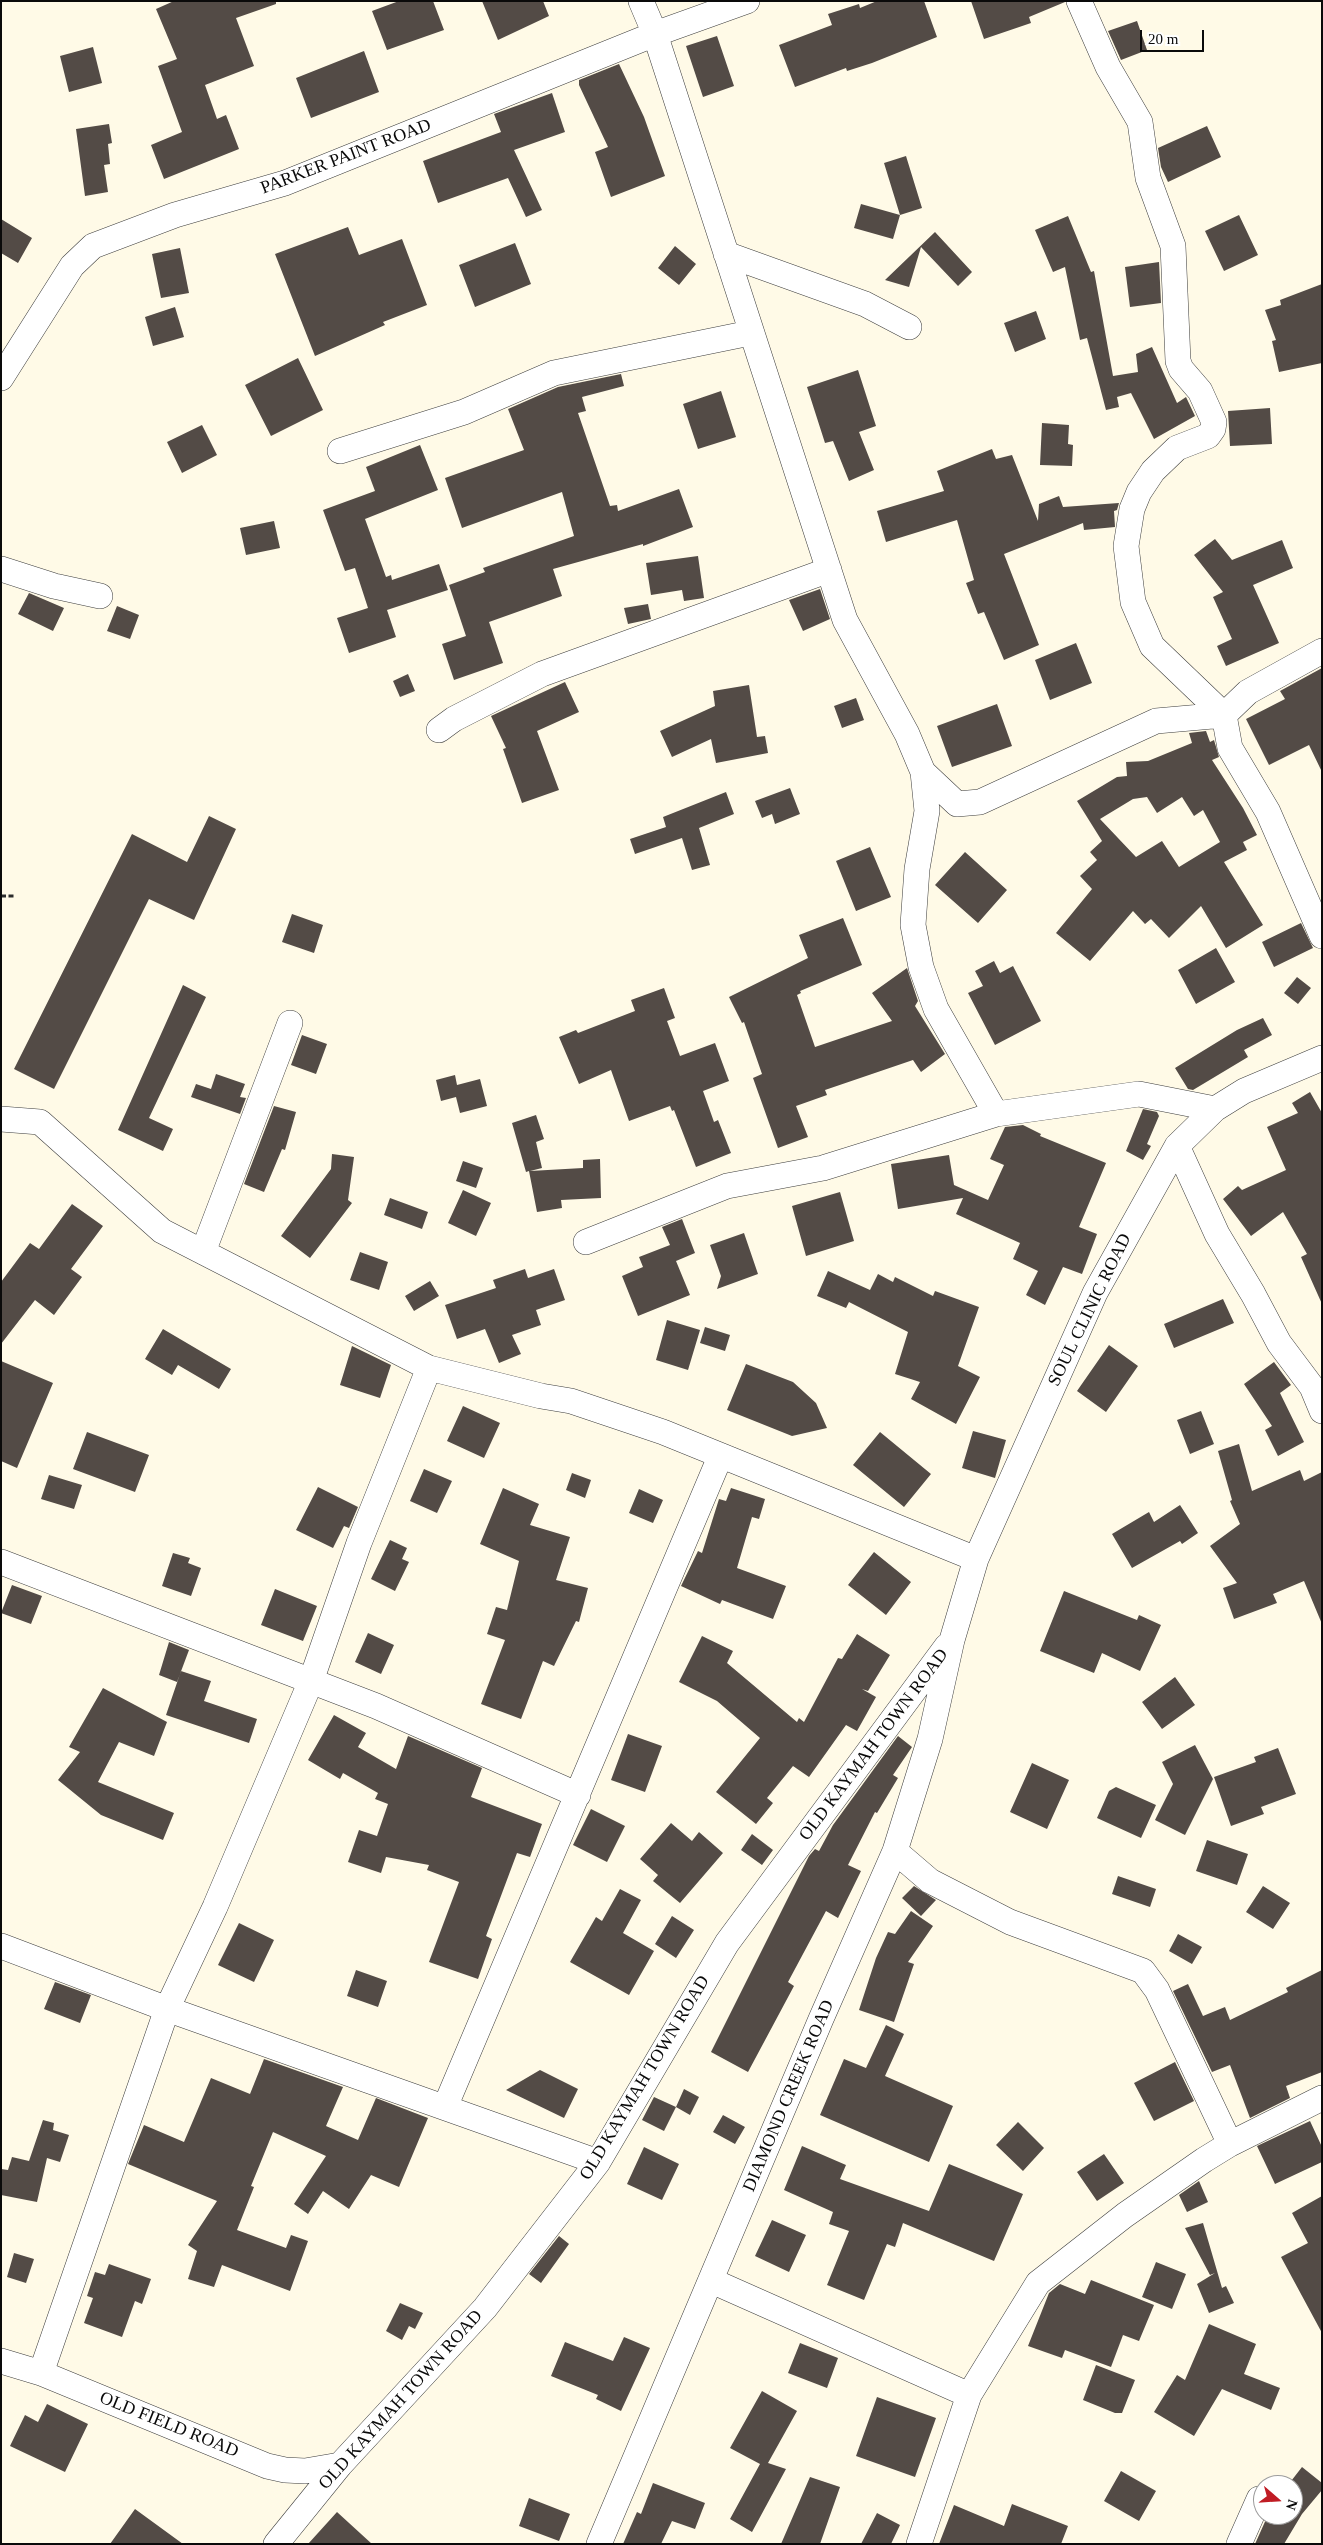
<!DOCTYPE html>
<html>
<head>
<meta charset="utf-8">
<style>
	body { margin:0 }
	#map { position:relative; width:1323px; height:2545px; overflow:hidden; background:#fffae7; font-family:Georgia,serif }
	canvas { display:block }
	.frame { position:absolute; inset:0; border:2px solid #0a0a0a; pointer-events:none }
	.north { position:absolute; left:1253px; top:2475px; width:50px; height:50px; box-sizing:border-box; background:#fff; border:1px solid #9d9d9d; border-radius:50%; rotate:109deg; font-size:14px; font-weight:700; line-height:20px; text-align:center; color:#0a0a0a }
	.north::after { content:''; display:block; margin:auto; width:18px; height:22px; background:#c01c24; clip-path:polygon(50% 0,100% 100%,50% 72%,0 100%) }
	.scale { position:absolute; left:1140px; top:30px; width:64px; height:22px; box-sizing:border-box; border:2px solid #0a0a0a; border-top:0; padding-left:6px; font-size:15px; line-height:18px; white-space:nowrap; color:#0a0a0a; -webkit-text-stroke:4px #fff; paint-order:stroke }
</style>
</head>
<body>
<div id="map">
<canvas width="1323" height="2545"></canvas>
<div class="frame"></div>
<div class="north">N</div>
<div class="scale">20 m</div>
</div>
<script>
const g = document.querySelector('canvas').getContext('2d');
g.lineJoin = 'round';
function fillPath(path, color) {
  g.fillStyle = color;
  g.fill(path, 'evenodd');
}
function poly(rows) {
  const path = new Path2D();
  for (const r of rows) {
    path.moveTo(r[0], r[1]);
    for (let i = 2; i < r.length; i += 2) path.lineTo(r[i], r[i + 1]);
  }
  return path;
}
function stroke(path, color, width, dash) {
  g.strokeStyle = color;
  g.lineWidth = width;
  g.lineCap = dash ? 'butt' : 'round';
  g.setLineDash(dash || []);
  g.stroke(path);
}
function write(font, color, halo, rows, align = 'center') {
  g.font = font + ' Georgia,serif';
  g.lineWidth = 5;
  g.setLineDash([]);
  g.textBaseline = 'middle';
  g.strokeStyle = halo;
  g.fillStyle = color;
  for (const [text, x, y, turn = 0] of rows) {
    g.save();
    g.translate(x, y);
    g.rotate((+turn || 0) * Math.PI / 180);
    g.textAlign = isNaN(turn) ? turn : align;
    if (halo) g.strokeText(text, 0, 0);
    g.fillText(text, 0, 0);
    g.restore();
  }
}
const building = poly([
	[174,1,276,1,276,4,236,18,254,66,205,85,217,119,226,115,239,149,164,179,151,145,182,132,158,66,177,59,156,9],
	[399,1,433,1,444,30,387,50,372,11],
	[482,1,543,1,549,16,498,40],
	[877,1,924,1,937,37,872,63,847,71,846,68,795,87,779,45,832,25,828,14,859,4,860,8],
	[971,1,1065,1,1065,2,1029,17,1031,23,984,39],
	[1137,21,1147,50,1121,60,1108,31],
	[717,36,734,86,703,97,686,46],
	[93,47,102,83,69,92,60,56],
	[364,51,379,92,311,118,296,78],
	[619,64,644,117,665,176,611,197,595,152,608,147,579,85,579,80],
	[552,93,565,132,514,150,542,210,526,217,508,178,438,203,423,161,501,132,494,114],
	[109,124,112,143,108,144,110,164,104,165,108,192,85,196,76,129],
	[1207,126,1221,157,1168,182,1161,167,1158,148],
	[906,156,922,208,900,215,884,163],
	[861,204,900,215,893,239,854,228],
	[1239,215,1258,255,1224,271,1205,231],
	[1068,216,1091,272,1094,271,1113,376,1138,372,1136,354,1152,347,1177,403,1186,397,1195,416,1154,439,1131,393,1117,397,1119,407,1106,410,1087,338,1080,340,1065,267,1053,272,1035,230],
	[1,219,32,238,18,263,1,253],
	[348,227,359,255,402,239,427,305,383,322,385,325,315,356,275,254],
	[935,232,972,272,958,286,921,247,909,287,885,280],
	[515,243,531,284,475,307,459,265],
	[675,246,696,264,679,285,658,268],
	[180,248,189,293,161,298,152,254],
	[1159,262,1161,303,1130,307,1125,267],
	[1322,284,1322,363,1279,372,1272,341,1276,340,1265,310,1281,305,1280,300],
	[175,307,184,337,153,346,145,317],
	[1036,311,1046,339,1015,352,1004,323],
	[298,358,323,410,271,436,245,385],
	[858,370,876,426,859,432,874,470,849,481,833,441,825,443,807,387],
	[621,374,624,386,582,397,586,411,578,413,610,506,617,505,618,511,679,489,693,527,643,546,643,544,553,569,562,596,489,622,503,663,454,680,442,644,466,636,449,585,485,572,483,568,574,536,562,492,462,528,445,478,524,450,508,409,558,387],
	[721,391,736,437,698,449,683,404],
	[1270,408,1272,444,1230,446,1228,411],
	[1042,423,1069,425,1068,444,1073,445,1072,466,1040,465],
	[202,425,217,455,182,473,167,442],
	[420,445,438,490,365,519,386,577,391,575,392,580,439,564,448,590,387,610,396,637,349,653,337,618,368,608,355,568,345,571,323,510,375,491,366,467],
	[992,449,996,459,1012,455,1038,521,1039,504,1059,496,1063,507,1119,503,1117,510,1114,511,1115,527,1084,530,1083,523,1004,554,1039,645,1004,660,984,612,978,614,966,583,974,580,957,520,886,542,877,511,944,491,937,471],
	[274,521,280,548,246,555,240,528],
	[1215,539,1232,560,1282,540,1293,568,1253,585,1279,643,1226,666,1217,646,1232,639,1213,597,1223,592,1194,555],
	[698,556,704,598,684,601,682,590,651,595,646,563],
	[820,589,830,619,803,631,789,600],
	[29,593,64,608,53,631,18,614],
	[648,604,651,619,628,624,624,608],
	[117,606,139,615,130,639,107,631],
	[1076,643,1092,683,1050,700,1035,660],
	[1322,668,1322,772,1309,745,1269,765,1246,719,1285,699,1280,691],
	[408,674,415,691,400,697,393,681],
	[565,682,579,712,537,731,559,790,522,803,503,749,506,748,491,716],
	[749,685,757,737,765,736,768,753,716,763,711,739,672,757,660,731,715,706,713,691],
	[856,698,864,720,842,728,834,706],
	[997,704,1012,746,952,767,937,726],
	[1206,731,1210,742,1214,740,1219,757,1212,760,1243,808,1257,835,1243,842,1247,850,1224,862,1263,925,1226,948,1201,906,1169,938,1151,919,1145,924,1133,911,1090,961,1056,933,1092,889,1080,876,1097,860,1090,852,1102,841,1077,801,1117,777,1127,776,1126,762,1148,761,1192,743,1189,733],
	[1147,797,1157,813,1182,797,1194,816,1203,810,1220,842,1179,867,1162,841,1136,857,1100,819,1133,799],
	[790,788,800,814,775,824,772,814,762,818,755,801],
	[726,792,734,814,699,828,710,865,692,870,682,838,635,854,630,839,666,827,663,817],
	[209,816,236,829,194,920,149,899,54,1089,14,1069,132,834,187,862],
	[870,847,891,897,856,911,836,861],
	[965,852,1007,890,978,923,935,885],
	[292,914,323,925,314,953,282,942],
	[843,918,862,965,800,991,801,993,797,995,815,1047,892,1021,872,993,907,968,918,1001,915,1006,945,1054,921,1072,913,1060,825,1090,827,1095,796,1106,808,1137,778,1148,753,1078,762,1074,744,1022,742,1023,729,997,808,958,799,935],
	[1301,923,1313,948,1274,967,1262,942],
	[1216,948,1235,982,1196,1004,1178,970],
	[994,961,1000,973,1013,966,1041,1021,995,1045,968,993,983,986,975,971],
	[1297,977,1311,988,1298,1004,1284,993],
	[183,985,206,997,149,1118,173,1129,163,1151,118,1130],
	[664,988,675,1018,667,1021,680,1056,715,1043,729,1081,703,1091,714,1122,718,1120,731,1153,696,1167,674,1110,672,1111,670,1106,629,1121,611,1070,579,1084,559,1037,576,1030,578,1033,635,1011,631,1000],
	[1263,1018,1272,1035,1244,1050,1248,1057,1193,1090,1188,1089,1175,1068,1237,1030],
	[302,1035,327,1044,316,1074,291,1065],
	[216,1074,245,1084,240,1097,246,1098,240,1114,191,1097,196,1084,211,1089],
	[455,1075,457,1085,480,1079,487,1106,460,1113,456,1097,441,1101,436,1080],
	[1310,1092,1322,1113,1322,1304,1301,1257,1307,1254,1283,1212,1251,1236,1223,1199,1238,1186,1242,1190,1286,1170,1267,1127,1298,1113,1292,1103],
	[274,1106,296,1112,285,1150,282,1149,264,1192,244,1184],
	[1143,1109,1157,1112,1159,1116,1147,1144,1151,1146,1143,1160,1126,1151],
	[536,1115,544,1139,536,1142,542,1168,530,1171,583,1168,583,1160,600,1159,601,1198,561,1200,562,1208,537,1212,529,1171,526,1172,512,1123],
	[1023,1125,1041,1134,1040,1136,1106,1163,1079,1227,1097,1234,1082,1274,1063,1267,1045,1305,1026,1295,1038,1271,1013,1259,1020,1243,956,1214,963,1198,898,1209,891,1164,949,1155,954,1185,988,1200,1004,1165,990,1159,1005,1127],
	[332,1154,354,1157,348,1200,352,1203,310,1258,281,1236,331,1169],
	[463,1161,483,1168,476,1188,456,1181],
	[463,1190,491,1203,476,1236,448,1223],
	[840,1192,854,1241,806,1256,792,1206],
	[390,1198,428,1212,422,1229,384,1215],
	[72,1204,103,1226,71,1269,82,1277,54,1315,35,1300,1,1344,1,1282,30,1243,39,1249],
	[682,1219,695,1253,676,1261,690,1295,638,1316,622,1276,643,1267,639,1257,670,1245,662,1227],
	[744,1233,758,1274,717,1289,721,1276,710,1245],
	[360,1252,388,1262,379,1290,350,1280],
	[525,1269,528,1278,554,1269,565,1300,536,1310,541,1325,512,1335,521,1354,499,1363,485,1329,457,1339,445,1305,496,1288,493,1280],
	[828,1271,870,1290,878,1274,893,1282,895,1277,933,1296,935,1291,979,1307,958,1366,980,1377,956,1424,911,1399,920,1382,895,1374,908,1332,849,1302,846,1308,817,1296],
	[430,1281,439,1296,414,1311,405,1296],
	[1223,1299,1234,1323,1174,1348,1164,1324],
	[667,1320,700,1330,688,1370,656,1360],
	[705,1327,730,1335,725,1351,700,1343],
	[163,1329,231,1369,219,1389,178,1365,172,1375,145,1359],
	[1109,1345,1138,1366,1106,1412,1077,1391],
	[352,1346,391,1365,380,1398,340,1385],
	[1,1361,53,1383,17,1468,1,1461],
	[1274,1362,1291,1385,1280,1393,1304,1442,1278,1456,1265,1430,1272,1426,1244,1384],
	[746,1364,793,1382,816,1403,827,1428,792,1436,727,1410],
	[463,1406,500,1423,484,1458,447,1441],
	[1201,1411,1214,1444,1190,1454,1177,1420],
	[973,1431,1006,1440,995,1478,962,1468],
	[87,1432,149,1455,135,1492,73,1469],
	[880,1432,931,1474,904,1507,853,1465],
	[1239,1444,1252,1491,1300,1470,1304,1481,1322,1472,1322,1624,1304,1581,1273,1594,1277,1603,1234,1619,1223,1588,1237,1583,1210,1546,1240,1524,1230,1501,1232,1500,1218,1451],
	[424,1469,452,1481,437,1513,410,1501],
	[572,1473,591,1480,585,1498,566,1490],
	[49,1475,82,1485,74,1509,41,1499],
	[318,1487,358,1507,349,1528,344,1526,333,1548,296,1530],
	[503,1488,539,1504,530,1525,570,1537,556,1580,588,1588,579,1622,576,1621,554,1666,543,1661,521,1719,481,1704,505,1640,487,1634,496,1607,507,1610,519,1561,480,1544],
	[731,1488,765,1499,759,1519,752,1517,737,1568,786,1586,773,1619,722,1600,720,1604,681,1586,698,1551,702,1553,719,1499,726,1501],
	[639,1489,663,1500,653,1523,629,1513],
	[1180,1505,1198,1533,1182,1544,1180,1541,1132,1568,1112,1534,1149,1512,1154,1522],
	[390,1540,407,1548,402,1559,409,1562,395,1591,371,1579],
	[874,1552,911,1582,886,1615,848,1585],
	[173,1553,190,1558,188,1563,201,1568,191,1596,162,1586],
	[12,1585,42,1596,31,1624,1,1613],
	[275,1589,317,1606,303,1641,261,1625],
	[1064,1591,1137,1620,1139,1615,1161,1625,1140,1671,1102,1653,1094,1673,1040,1651],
	[368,1633,394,1645,381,1674,355,1662],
	[857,1634,890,1655,868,1691,862,1689,876,1697,857,1731,846,1725,809,1777,793,1766,767,1798,773,1803,756,1824,716,1792,760,1738,717,1701,679,1682,702,1636,733,1651,727,1663,797,1722,799,1718,804,1722,838,1658,842,1659],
	[169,1642,189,1650,177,1682,159,1675],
	[181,1671,211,1681,204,1701,257,1719,249,1743,166,1715],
	[1175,1677,1195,1705,1162,1729,1142,1702],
	[103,1688,167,1722,154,1756,119,1742,98,1782,174,1813,163,1840,101,1815,58,1780,80,1752,69,1747],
	[334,1715,366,1733,358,1747,396,1769,408,1736,482,1768,471,1797,542,1824,530,1857,517,1853,486,1936,492,1939,478,1979,429,1962,459,1882,427,1870,429,1865,386,1857,381,1873,348,1862,359,1830,377,1836,388,1804,375,1799,378,1793,343,1773,340,1779,308,1760],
	[628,1734,662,1746,645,1792,611,1780],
	[898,1736,912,1747,893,1775,898,1778,877,1813,875,1812,848,1865,861,1871,838,1918,826,1911,788,1982,794,1986,748,2072,711,2052,809,1856,815,1849,819,1851,833,1825],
	[1195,1745,1213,1779,1185,1835,1155,1820,1173,1784,1162,1762],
	[1278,1748,1296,1794,1261,1807,1264,1814,1231,1826,1214,1777,1256,1762,1254,1757],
	[1032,1763,1069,1780,1047,1829,1010,1812],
	[1116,1787,1156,1805,1141,1838,1097,1818,1109,1791],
	[591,1809,625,1826,607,1862,573,1845],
	[671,1823,692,1841,699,1832,723,1853,680,1903,653,1881,658,1875,640,1859],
	[752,1834,773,1850,762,1865,741,1850],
	[1207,1840,1248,1854,1237,1885,1196,1871],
	[1118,1876,1156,1889,1150,1907,1112,1894],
	[914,1886,936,1900,921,1916,902,1898],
	[1263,1886,1290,1903,1273,1929,1246,1912],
	[620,1889,641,1900,623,1933,654,1951,629,1995,570,1962,596,1917,602,1921],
	[911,1911,933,1926,908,1962,914,1964,894,2022,859,2010,876,1958,888,1932,895,1934],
	[672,1916,694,1930,676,1958,655,1944],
	[239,1923,274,1940,254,1982,218,1965],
	[1178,1934,1202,1947,1192,1964,1169,1951],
	[356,1970,387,1981,378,2007,347,1996],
	[1322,1970,1322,2072,1286,2086,1290,2098,1250,2118,1230,2065,1212,2072,1173,1991,1188,1984,1203,2016,1225,2007,1230,2020,1288,1992,1286,1988],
	[55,1982,91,1995,80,2023,44,2009],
	[886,2025,904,2034,885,2076,953,2106,929,2162,820,2115,844,2059,866,2068],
	[264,2059,343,2087,326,2126,358,2140,376,2098,428,2118,399,2187,371,2175,349,2209,323,2191,308,2214,294,2204,326,2156,273,2132,251,2186,254,2187,237,2230,286,2248,291,2235,308,2241,290,2291,222,2265,214,2287,188,2279,197,2251,188,2245,217,2201,128,2164,144,2125,184,2142,211,2078,250,2094],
	[1175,2062,1194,2101,1154,2121,1134,2083],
	[540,2070,578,2089,564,2118,506,2090],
	[684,2089,699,2097,690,2115,676,2107],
	[654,2097,676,2107,664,2131,642,2120],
	[723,2115,745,2127,735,2144,713,2132],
	[43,2120,54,2123,53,2130,69,2135,60,2162,47,2158,37,2202,1,2195,1,2169,8,2170,12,2157,29,2161],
	[1310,2121,1322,2147,1322,2162,1275,2184,1257,2146],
	[1018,2122,1044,2148,1023,2171,996,2145],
	[802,2146,846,2165,840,2179,929,2211,949,2164,1023,2194,994,2261,903,2223,895,2247,887,2244,864,2300,827,2285,849,2231,829,2224,833,2212,784,2190],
	[644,2147,679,2164,662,2200,627,2184],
	[1104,2154,1124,2183,1097,2201,1077,2172],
	[1199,2181,1208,2202,1187,2212,1179,2195],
	[1322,2196,1322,2333,1281,2257,1308,2243,1292,2213],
	[772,2220,806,2235,789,2272,755,2256],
	[1203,2223,1222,2288,1226,2286,1234,2303,1209,2313,1197,2284,1215,2273,1210,2275,1185,2228],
	[559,2236,569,2244,541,2283,529,2274],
	[14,2253,34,2259,26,2283,7,2277],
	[1156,2262,1186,2274,1172,2309,1142,2297],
	[109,2264,151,2279,142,2304,135,2301,122,2337,84,2323,93,2298,87,2296,95,2272,105,2275],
	[1091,2280,1154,2305,1139,2341,1123,2335,1111,2367,1065,2350,1062,2358,1028,2346,1049,2293,1060,2284,1085,2294],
	[400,2303,423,2313,415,2329,409,2326,402,2340,386,2331],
	[1209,2324,1256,2344,1244,2374,1280,2388,1271,2410,1222,2389,1194,2436,1154,2412,1177,2375,1185,2380],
	[624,2337,650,2348,621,2411,596,2399,598,2395,551,2376,565,2342,613,2361],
	[800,2343,838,2358,827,2388,788,2373],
	[1096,2365,1135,2380,1122,2413,1115,2413,1083,2400],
	[762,2391,797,2411,768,2463,786,2469,752,2532,730,2519,760,2464,730,2448],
	[877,2397,936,2418,915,2477,856,2456],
	[47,2404,88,2424,65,2472,10,2446,25,2415,38,2422],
	[1302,2467,1322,2483,1322,2490,1302,2514,1284,2544,1255,2544,1268,2515,1293,2515,1293,2485,1288,2485],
	[1121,2471,1156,2491,1139,2521,1104,2501],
	[810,2477,840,2487,820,2544,781,2544],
	[653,2483,705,2503,695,2529,672,2521,661,2544,623,2544,637,2512,641,2514],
	[529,2498,570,2514,559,2541,519,2526],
	[1012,2504,1068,2526,1061,2544,939,2544,954,2505,1004,2526],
	[135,2509,183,2544,110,2544],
	[337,2512,372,2544,308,2544],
	[877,2513,900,2525,891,2544,861,2544]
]);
const path = poly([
	[1,896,15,896]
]);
const minor = poly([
	[641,1,655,34,845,620,907,734,923,772,927,811,917,869,913,925,921,967,936,1009,996,1114,1139,1094,1215,1109],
	[1079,1,1108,67,1140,122,1148,178,1173,246,1178,361,1181,369,1200,391,1214,422,1213,429,1208,436,1177,448,1153,471,1139,492,1132,509,1126,546,1133,602,1152,646,1224,715],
	[726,254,865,304,909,327],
	[1,378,72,266,93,246,175,215,285,183,655,34,747,1],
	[340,451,464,412,554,373,750,333],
	[1,569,54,586,100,596],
	[1322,651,1248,692,1224,715,1230,748,1268,812,1322,936],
	[439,730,454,719,542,674,829,570],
	[923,772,957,804,980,802,1156,721,1224,715],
	[1,1119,40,1122,162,1231,429,1368,541,1396,571,1401,663,1432,976,1559],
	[1177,1146,1217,1234,1253,1294,1279,1343,1312,1387,1322,1411],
	[586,1242,727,1186,823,1168,996,1114],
	[203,1252,290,1023],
	[1,1562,376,1706,578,1795],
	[895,1851,930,1881,1010,1922,1143,1971,1157,1990,1230,2144],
	[1,1946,167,2009,598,2162],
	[445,2107,720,1457],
	[712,2281,969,2395],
	[1,2361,41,2373,267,2466,285,2470,305,2471,340,2465],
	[41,2373,167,2009,215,1907,311,1681,359,1543,429,1368],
	[276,2544,340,2465,485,2308,598,2162,727,1943,947,1646],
	[599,2544,821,2019,895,1851,930,1739,952,1640,976,1559,1095,1293,1177,1146,1215,1109,1244,1091,1322,1058],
	[919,2544,969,2395,1038,2283,1125,2215,1204,2160,1230,2144,1322,2098],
	[1239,2544,1259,2499]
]);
const streetNames = [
	["PARKER PAINT ROAD",346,157,-21],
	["SOUL CLINIC ROAD",1090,1310,-64],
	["OLD KAYMAH TOWN ROAD",874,1745,-53],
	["OLD KAYMAH TOWN ROAD",645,2078,-59],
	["DIAMOND CREEK ROAD",789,2096,-67],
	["OLD KAYMAH TOWN ROAD",401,2400,-48],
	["OLD FIELD ROAD",169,2425,22]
];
fillPath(building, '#534b46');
stroke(minor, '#3d3d3d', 26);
stroke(path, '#2c2c2c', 3, [5, 2.5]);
stroke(minor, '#fff', 25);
write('18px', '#0a0a0a', '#fff', streetNames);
</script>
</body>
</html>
